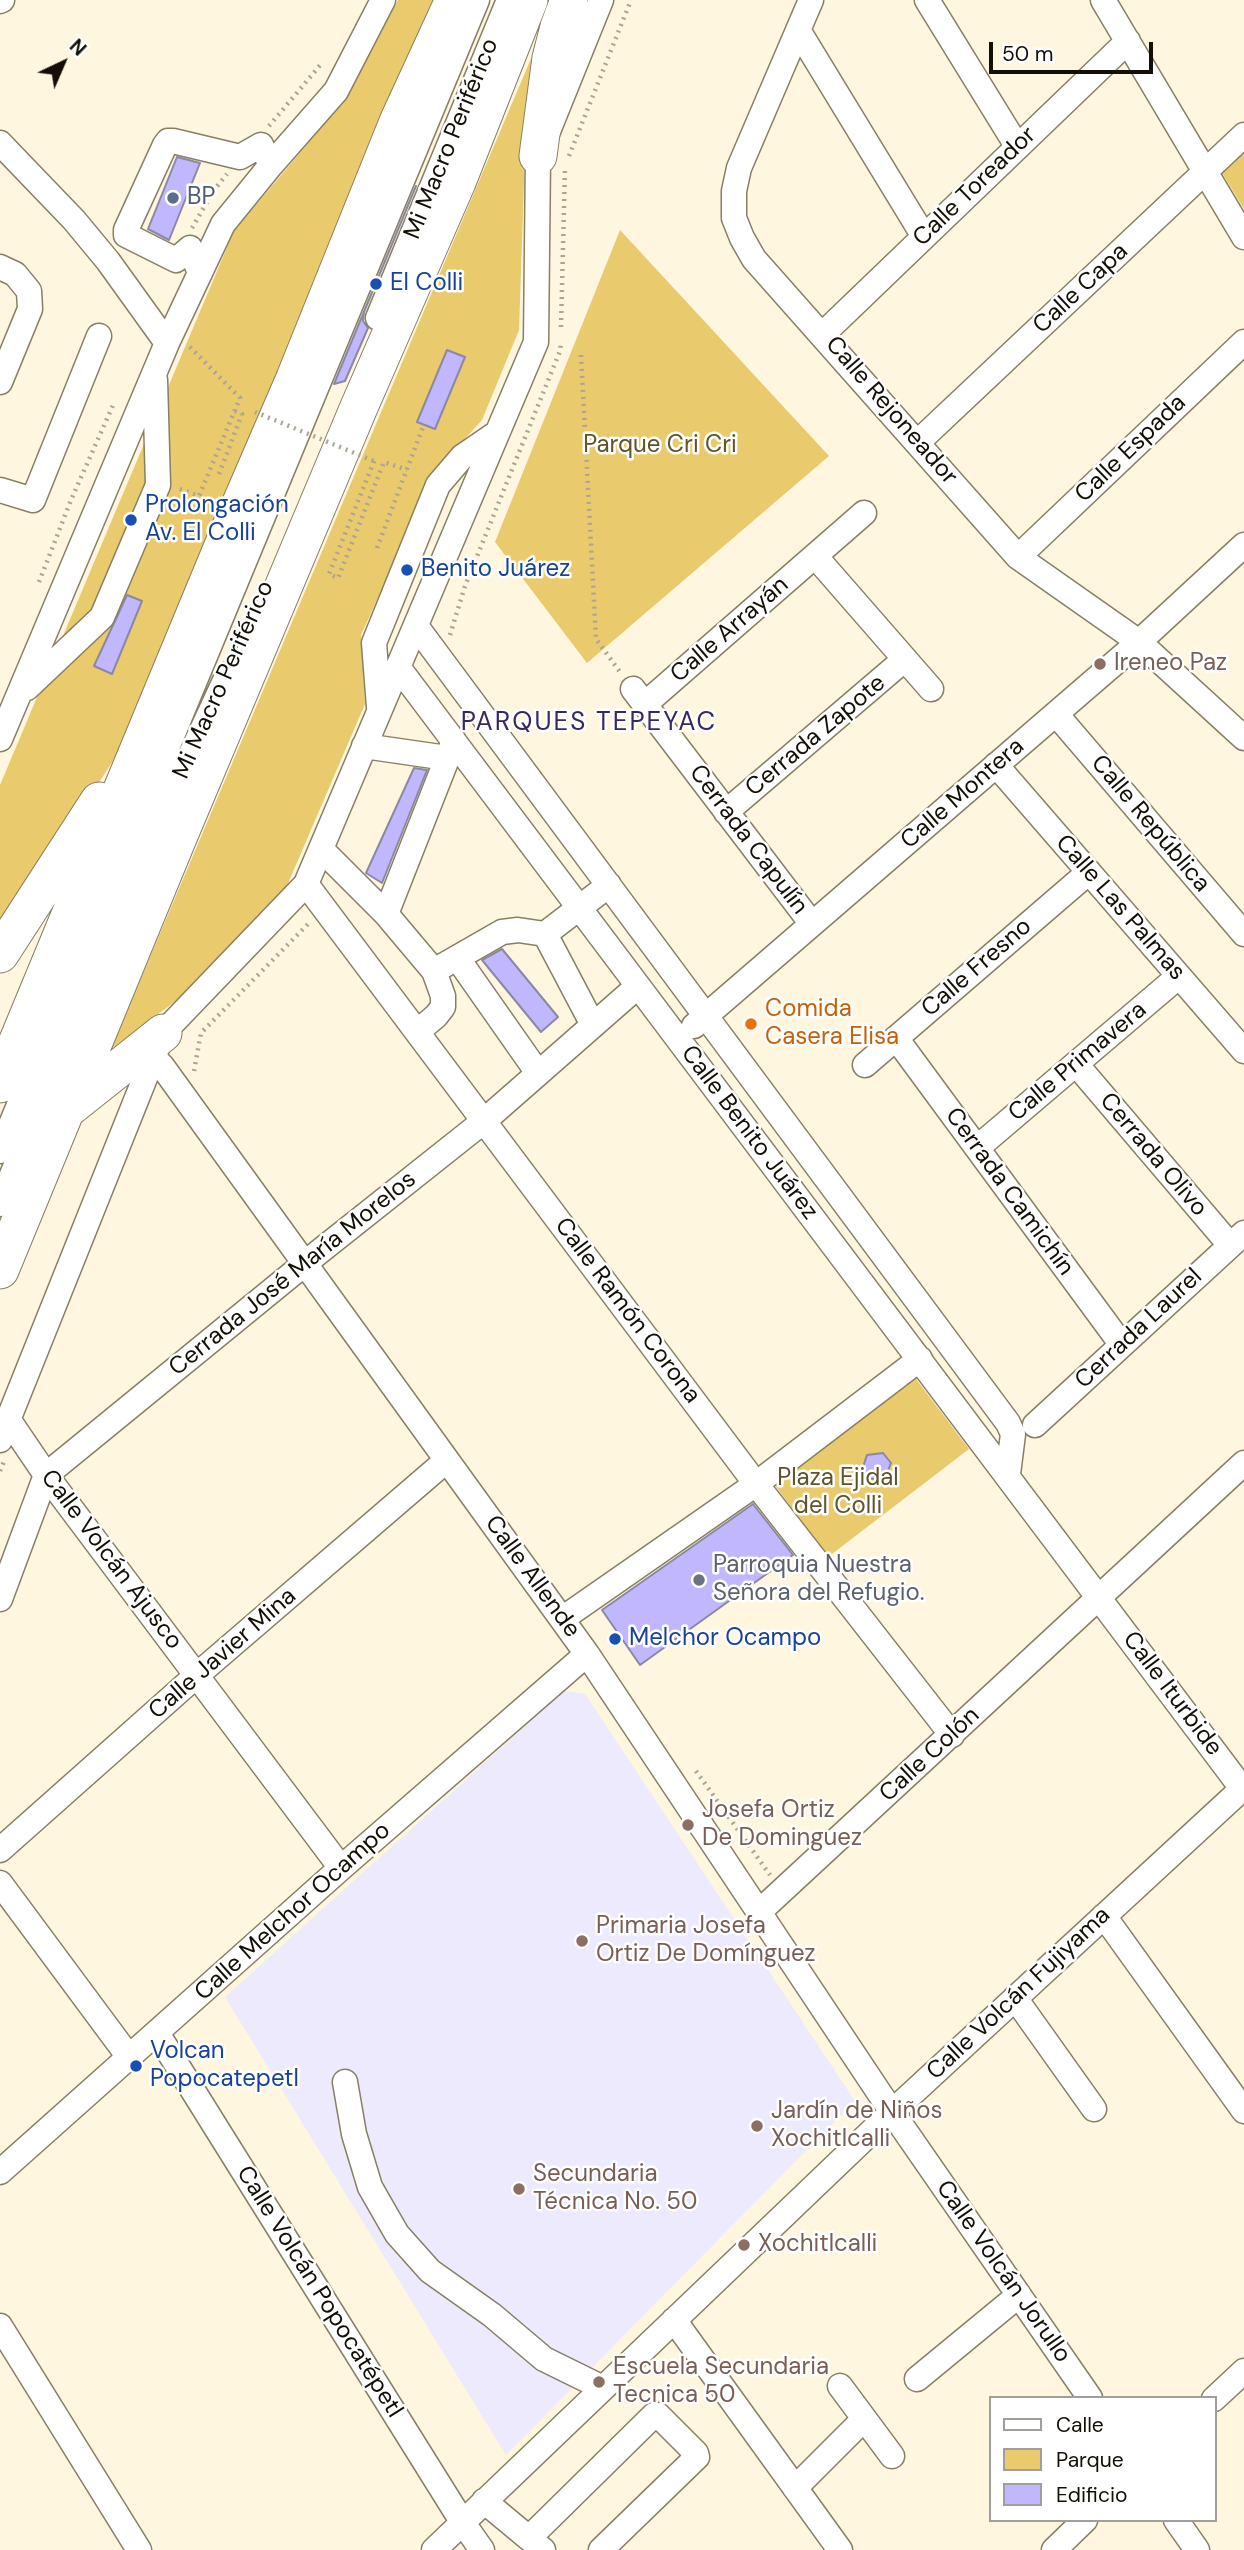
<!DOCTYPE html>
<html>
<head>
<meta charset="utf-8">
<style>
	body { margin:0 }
	#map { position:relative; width:1244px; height:2550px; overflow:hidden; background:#fef6df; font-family:"DM Sans",sans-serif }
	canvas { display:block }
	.legend { position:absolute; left:989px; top:2396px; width:228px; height:126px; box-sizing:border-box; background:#fff; border:2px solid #a19f9b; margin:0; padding:9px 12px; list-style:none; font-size:21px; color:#130f06 }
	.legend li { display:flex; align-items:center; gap:14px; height:35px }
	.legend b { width:35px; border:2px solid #a19f9b }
	.north { position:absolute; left:28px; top:28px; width:70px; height:70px; -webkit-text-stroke:5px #fff; paint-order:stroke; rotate:44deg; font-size:19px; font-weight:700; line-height:28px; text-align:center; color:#130f06 }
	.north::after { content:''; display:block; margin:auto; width:24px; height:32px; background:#130f06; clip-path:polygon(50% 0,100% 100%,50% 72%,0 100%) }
	.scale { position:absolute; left:989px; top:42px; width:164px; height:32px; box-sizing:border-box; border:4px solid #130f06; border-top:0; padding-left:9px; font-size:21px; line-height:24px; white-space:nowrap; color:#130f06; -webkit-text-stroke:5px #fff; paint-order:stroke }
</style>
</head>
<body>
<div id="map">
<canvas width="1244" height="2550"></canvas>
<ul class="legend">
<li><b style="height:9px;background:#fff"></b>Calle</li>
<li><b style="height:19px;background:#e9ca6c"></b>Parque</li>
<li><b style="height:19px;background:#c0b7ff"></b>Edificio</li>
</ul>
<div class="north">N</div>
<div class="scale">50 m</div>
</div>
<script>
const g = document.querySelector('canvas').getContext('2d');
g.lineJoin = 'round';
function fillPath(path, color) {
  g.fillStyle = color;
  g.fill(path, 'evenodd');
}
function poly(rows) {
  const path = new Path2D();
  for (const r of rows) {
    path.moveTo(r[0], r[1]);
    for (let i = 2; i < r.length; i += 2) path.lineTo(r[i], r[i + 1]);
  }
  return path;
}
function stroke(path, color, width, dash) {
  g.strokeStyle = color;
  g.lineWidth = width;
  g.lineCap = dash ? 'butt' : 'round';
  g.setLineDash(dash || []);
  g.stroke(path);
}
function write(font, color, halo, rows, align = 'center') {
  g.font = font + ' "DM Sans",sans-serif';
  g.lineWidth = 5;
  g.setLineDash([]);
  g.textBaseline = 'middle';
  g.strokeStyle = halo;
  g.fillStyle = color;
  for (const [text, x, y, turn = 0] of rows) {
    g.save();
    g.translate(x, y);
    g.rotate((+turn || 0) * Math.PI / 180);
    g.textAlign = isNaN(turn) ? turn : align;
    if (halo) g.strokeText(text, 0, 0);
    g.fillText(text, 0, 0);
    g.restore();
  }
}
const education = poly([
	[564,1691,585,1694,855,2101,506,2455,225,1997]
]);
const green = poly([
	[398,0,438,0,125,742,0,937,0,785,234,231,347,97],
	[541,35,527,95,519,330,482,420,435,472,361,635,365,704,286,888,177,1000,111,1049],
	[1244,153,1244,209,1222,173],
	[620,230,829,456,587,663,495,542],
	[916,1379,969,1449,828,1557,774,1484]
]);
const building = poly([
	[177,157,200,163,169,240,148,229,177,157],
	[416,186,364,312,363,321,368,328,345,381,334,384,416,186],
	[447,350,465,357,435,429,417,422,447,350],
	[127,595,142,601,112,674,94,666,127,595],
	[414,768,427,770,382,883,366,873,414,768],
	[502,949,558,1017,541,1032,482,960,502,949],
	[883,1453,891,1463,885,1478,870,1479,862,1470,867,1455,883,1453],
	[753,1504,793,1555,640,1665,602,1610,753,1504]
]);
const path = poly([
	[269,126,322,63],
	[569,156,631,0],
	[192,228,214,190,227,174],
	[561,327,565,168],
	[581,355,596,639,620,672],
	[374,461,329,574,338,578,384,462,407,470],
	[219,474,242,414,235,411],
	[180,489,199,496,240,398,189,346],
	[377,548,423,427],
	[39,582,71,500,114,403],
	[450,635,465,586,560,351,561,343],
	[194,1071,201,1033,310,922],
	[0,1471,5,1459],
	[696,1771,770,1875]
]);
const minor = poly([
	[811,0,739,168,734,191,734,218,742,238,754,259,1018,557,1139,642,1244,738],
	[927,0,1017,146],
	[1103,0,1244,237],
	[0,1,2,0],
	[798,30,923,235],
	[0,143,74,220,108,261,167,343],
	[0,267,15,274,29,291,30,309,0,382],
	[200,273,190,248,176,260,126,235,126,230,165,145,168,141,173,141,240,157,261,145,271,165],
	[378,318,509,0],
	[823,334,1128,41],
	[918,442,1244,135],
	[0,490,33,500,99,336],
	[815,556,931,689],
	[1018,557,1244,342],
	[416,626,1008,1423,1013,1434,1008,1474],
	[398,667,1244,1791],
	[27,688,102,617,158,485,155,380],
	[633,689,812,924],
	[645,704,864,513],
	[379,707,374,643,438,485,462,457,497,433],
	[1056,714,1244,934],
	[0,739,167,343,223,224,271,165,336,91,383,0],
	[364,746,447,758],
	[996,765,1244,1051],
	[726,812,905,659],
	[321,849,386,914,434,971,443,996,443,1007,436,1016,417,1032],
	[306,884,756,1484,952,1735],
	[386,914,454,741],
	[545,934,609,885],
	[458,959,538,1073],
	[434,971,502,932,518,930,545,934,593,1025],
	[694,1026,1139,642,1244,545],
	[896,1038,1122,1345],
	[153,1057,162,1066,587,1654,892,2112,1090,2398],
	[1076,1064,1230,1245],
	[865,1065,1089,872],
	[977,1148,1179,976],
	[0,1151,477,0],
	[0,1204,139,866,228,674],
	[8,1419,46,1475,341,1868],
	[1035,1425,1244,1233],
	[0,1440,163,1033,306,884,536,342,538,156,601,0],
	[0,1599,46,1475,319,1252,484,1121,638,986],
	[562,1619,756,1484,920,1359],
	[0,1850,197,1675,447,1460],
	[0,1883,129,2057],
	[759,1912,1244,1463],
	[1104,1916,1244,2111],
	[1015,1998,1094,2109],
	[157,2033,463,2523,482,2550],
	[345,2082,354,2134,370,2187,397,2234,430,2271,492,2315,544,2359,603,2388],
	[0,2172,341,1868,587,1654],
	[674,2320,840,2550],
	[0,2326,139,2550],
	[917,2379,1019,2295],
	[840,2386,892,2456],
	[1214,2399,1244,2371],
	[795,2488,864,2419],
	[484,2501,543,2550],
	[1176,2520,1197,2550],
	[530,2537,654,2415,658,2415,696,2453,697,2457,601,2550],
	[434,2550,892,2112,1242,1789],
	[1054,2550,1085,2520]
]);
const highway = poly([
	[538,156,551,58,559,27,569,0],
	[0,954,99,801],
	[0,1084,235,517,295,378,398,122,454,0],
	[70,1107,163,1033],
	[0,1270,177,840,359,407,457,182,529,0]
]);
const pathBridge = poly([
	[255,412,374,461]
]);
const markers = [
	[173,198,7,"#5c6f8a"],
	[376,284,7,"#1a4fb4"],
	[131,520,7,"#1a4fb4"],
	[407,570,7,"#1a4fb4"],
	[1100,664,7,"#8d6e63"],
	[751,1024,7,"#e8710a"],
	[699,1580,7,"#6b7280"],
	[615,1639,7,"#1a4fb4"],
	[688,1825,7,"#8d6e63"],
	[582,1941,7,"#8d6e63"],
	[136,2066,7,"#1a4fb4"],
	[757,2126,7,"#8d6e63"],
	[519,2189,7,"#8d6e63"],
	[744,2245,7,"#8d6e63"],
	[599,2382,7,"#8d6e63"]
];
const streetNames = [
	["Mi Macro Periférico",452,139,-68],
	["Calle Toreador",975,187,-44],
	["Calle Capa",1081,289,-43],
	["Calle Rejoneador",891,411,49],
	["Calle Espada",1131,449,-44],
	["Calle Arrayán",730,630,-41],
	["Mi Macro Periférico",224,680,-66],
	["Cerrada Zapote",816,736,-40],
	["Calle Montera",963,794,-41],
	["Calle República",1150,824,50],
	["Cerrada Capulín",748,840,53],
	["Calle Las Palmas",1120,908,49],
	["Calle Fresno",977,968,-41],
	["Calle Primavera",1078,1062,-40],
	["Calle Benito Juárez",749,1133,53],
	["Cerrada Olivo",1153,1155,50],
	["Cerrada Camichín",1009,1192,54],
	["Cerrada José María Morelos",293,1274,-39],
	["Calle Ramón Corona",627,1311,53],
	["Cerrada Laurel",1139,1329,-43],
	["Calle Volcán Ajusco",111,1560,53],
	["Calle Allende",532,1577,54],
	["Calle Javier Mina",223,1654,-41],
	["Calle Iturbide",1172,1694,53],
	["Calle Colón",930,1755,-43],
	["Calle Melchor Ocampo",293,1912,-42],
	["Calle Volcán Fujiyama",1019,1994,-43],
	["Calle Volcán Jorullo",1003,2272,55],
	["Calle Volcán Popocatépetl",319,2292,58]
];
const serviceNames = [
	["BP",187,198]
];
const transitNames = [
	["El Colli",390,284],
	["Prolongación",145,506],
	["Av. El Colli",145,534],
	["Benito Juárez",421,570],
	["Melchor Ocampo",629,1639],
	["Volcan",150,2052],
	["Popocatepetl",150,2080]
];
const parkNames = [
	["Parque Cri Cri",660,446],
	["Plaza Ejidal",838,1479],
	["del Colli",838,1507]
];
const educationNames = [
	["Ireneo Paz",1114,664],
	["Josefa Ortiz",702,1811],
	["De Dominguez",702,1839],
	["Primaria Josefa",596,1927],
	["Ortiz De Domínguez",596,1955],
	["Jardín de Niños",771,2112],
	["Xochitlcalli",771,2140],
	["Secundaria",533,2175],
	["Técnica No. 50",533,2203],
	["Xochitlcalli",758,2245],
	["Escuela Secundaria",613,2368],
	["Tecnica 50",613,2396]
];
const foodNames = [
	["Comida",765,1010],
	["Casera Elisa",765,1038]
];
const worshipNames = [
	["Parroquia Nuestra",713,1566],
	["Señora del Refugio.",713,1594]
];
const neighbourhoodNames = [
	["PARQUES TEPEYAC",589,723]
];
fillPath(education, '#eceafc');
fillPath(green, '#e9ca6c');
fillPath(building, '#c0b7ff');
stroke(building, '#8b88a3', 2);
stroke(minor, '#887f65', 27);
stroke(highway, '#887f65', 39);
stroke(path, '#aba592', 4.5, [2, 5]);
stroke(minor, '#fff', 24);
stroke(highway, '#fff', 37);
stroke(pathBridge, '#aba592', 4.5, [2, 5]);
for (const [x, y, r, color] of markers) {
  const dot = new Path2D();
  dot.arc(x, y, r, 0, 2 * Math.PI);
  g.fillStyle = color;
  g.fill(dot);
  stroke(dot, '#fff', 2.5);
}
write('24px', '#130f06', '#fff', streetNames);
write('24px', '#4e5e75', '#fff', serviceNames, 'left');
write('24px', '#164399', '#fff', transitNames, 'left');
write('24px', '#615329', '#fff', parkNames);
write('24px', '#785e54', '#fff', educationNames, 'left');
write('24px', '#c56008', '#fff', foodNames, 'left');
write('24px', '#5b616d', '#fff', worshipNames, 'left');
g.letterSpacing = '2px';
write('26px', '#3a2762', '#fff', neighbourhoodNames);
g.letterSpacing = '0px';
</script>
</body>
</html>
